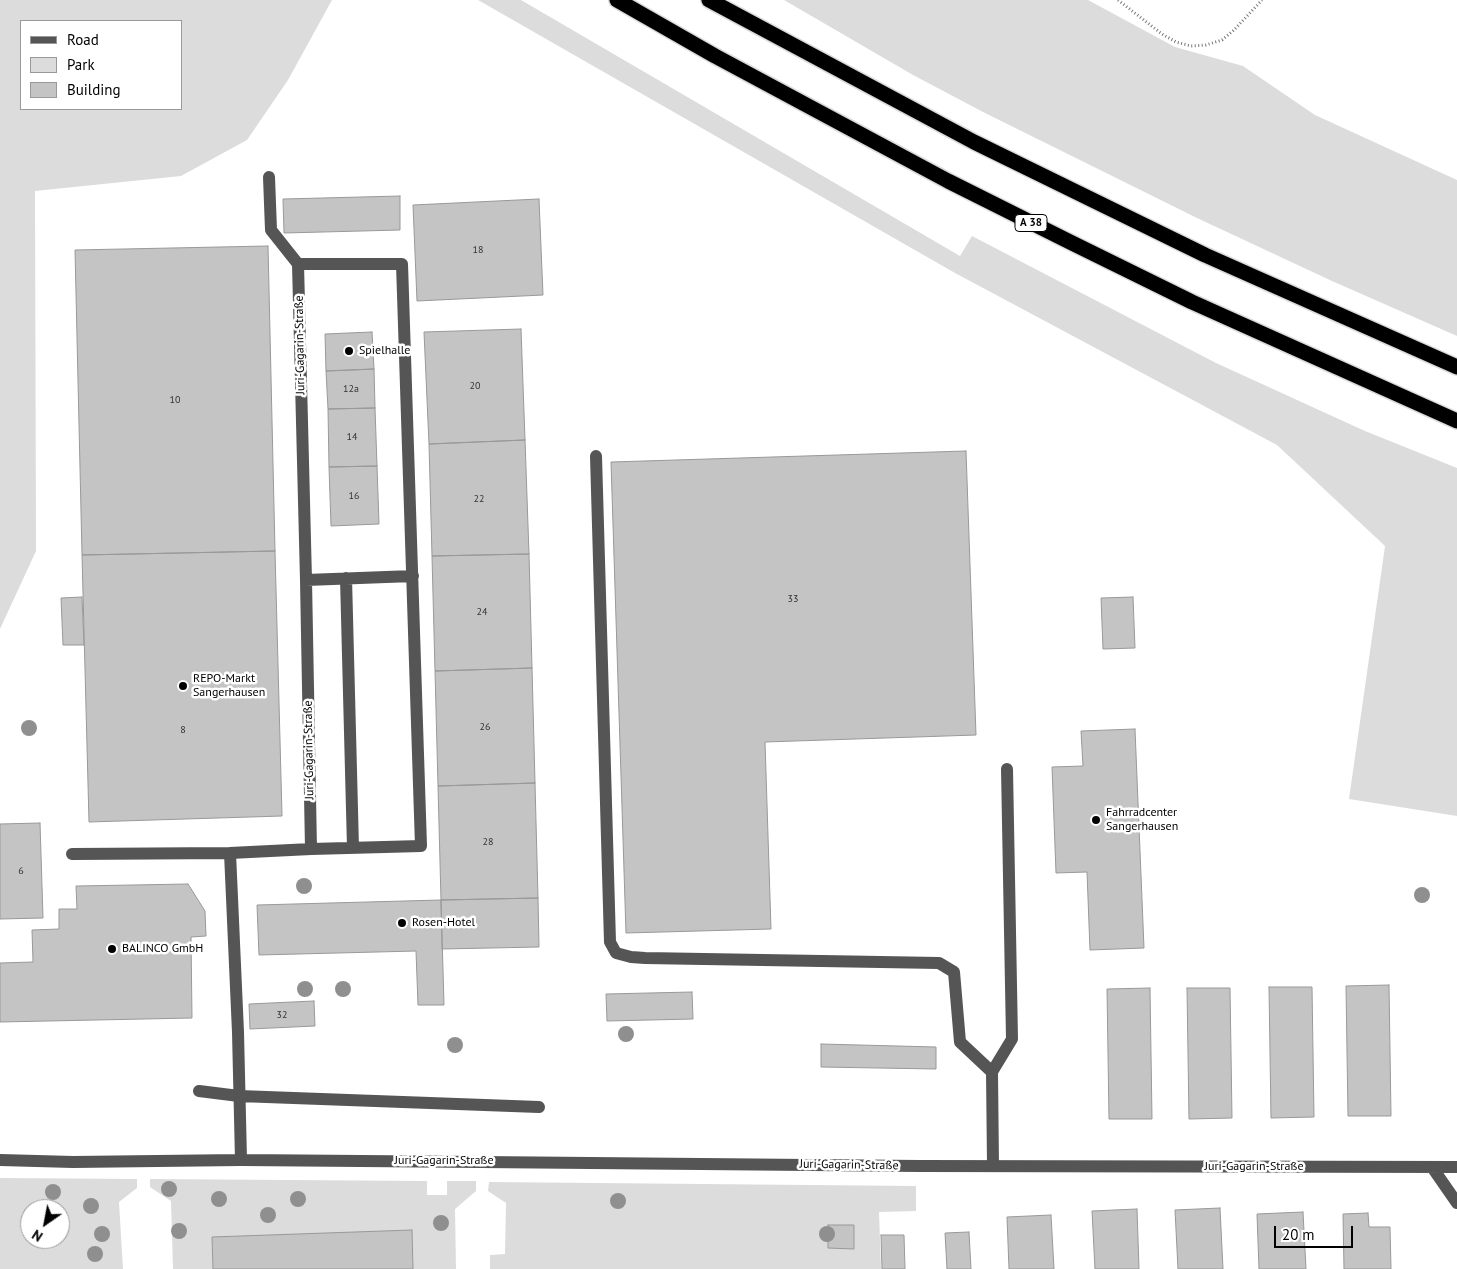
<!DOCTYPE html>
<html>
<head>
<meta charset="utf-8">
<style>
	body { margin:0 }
	#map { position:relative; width:1457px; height:1269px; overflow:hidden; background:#fff; font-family:"PT Sans",sans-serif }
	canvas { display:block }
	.legend { position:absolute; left:20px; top:20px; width:162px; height:90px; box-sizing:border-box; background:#fff; border:1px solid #999; margin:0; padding:6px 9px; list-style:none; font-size:15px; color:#000 }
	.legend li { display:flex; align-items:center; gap:10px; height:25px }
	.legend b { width:25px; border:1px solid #999 }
	.north { position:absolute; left:20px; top:1199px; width:50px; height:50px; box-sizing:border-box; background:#fff; border:1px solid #999; border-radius:50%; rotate:213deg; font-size:14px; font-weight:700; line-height:20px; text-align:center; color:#000 }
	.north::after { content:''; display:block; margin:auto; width:18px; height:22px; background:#000; clip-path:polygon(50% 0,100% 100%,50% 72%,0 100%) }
	.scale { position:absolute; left:1274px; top:1226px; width:79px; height:22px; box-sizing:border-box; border:2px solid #000; border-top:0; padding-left:6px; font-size:15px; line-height:18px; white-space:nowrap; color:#000; -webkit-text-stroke:4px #fff; paint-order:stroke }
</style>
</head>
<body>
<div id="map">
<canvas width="1457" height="1269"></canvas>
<ul class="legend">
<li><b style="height:6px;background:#555"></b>Road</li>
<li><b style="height:14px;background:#dcdcdc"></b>Park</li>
<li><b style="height:14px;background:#c4c4c4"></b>Building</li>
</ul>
<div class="north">N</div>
<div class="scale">20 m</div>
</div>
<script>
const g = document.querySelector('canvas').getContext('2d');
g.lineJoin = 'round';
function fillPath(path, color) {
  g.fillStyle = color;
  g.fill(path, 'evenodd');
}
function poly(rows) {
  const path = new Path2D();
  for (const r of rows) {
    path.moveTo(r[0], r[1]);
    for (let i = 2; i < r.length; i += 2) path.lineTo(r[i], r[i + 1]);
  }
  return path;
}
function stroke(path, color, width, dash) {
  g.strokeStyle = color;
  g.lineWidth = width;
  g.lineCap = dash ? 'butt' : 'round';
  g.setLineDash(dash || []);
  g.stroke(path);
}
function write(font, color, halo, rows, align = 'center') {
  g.font = font + ' "PT Sans",sans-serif';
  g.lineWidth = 5;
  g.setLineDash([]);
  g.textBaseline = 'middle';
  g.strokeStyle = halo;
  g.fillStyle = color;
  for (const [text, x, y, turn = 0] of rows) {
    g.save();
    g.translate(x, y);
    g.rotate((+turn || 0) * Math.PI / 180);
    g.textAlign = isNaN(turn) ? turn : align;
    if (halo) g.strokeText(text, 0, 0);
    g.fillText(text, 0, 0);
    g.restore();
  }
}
const green = poly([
	[0,0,332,0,288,80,247,140,181,176,35,191,36,551,0,629],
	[21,21,181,21,181,109,21,109],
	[478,0,521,0,960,256,972,236,1216,363,1365,431,1457,468,1457,816,1349,799,1385,546,1277,445,955,273],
	[784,0,1088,0,1175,47,1243,66,1315,115,1457,180,1457,336,1332,281,1197,218,983,112,913,75],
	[0,1178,137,1179,137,1188,119,1202,123,1269,0,1269],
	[30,1209,60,1209,60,1239,30,1239],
	[150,1179,427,1181,427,1195,447,1195,447,1181,476,1181,476,1191,455,1209,456,1269,173,1269,171,1201,150,1187],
	[489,1182,916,1186,916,1211,879,1212,881,1269,490,1269,490,1255,505,1254,506,1203,488,1191]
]);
const building = poly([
	[400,196,400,230,284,233,283,199,400,196],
	[539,199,543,295,417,301,413,205,539,199],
	[268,246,275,551,82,555,75,250,268,246],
	[521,329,525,440,429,444,424,332,521,329],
	[372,332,374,369,326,371,325,334,372,332],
	[374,369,375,408,328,409,326,371,374,369],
	[375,408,377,466,329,467,328,409,375,408],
	[525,440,529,554,432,556,429,444,525,440],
	[966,451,976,735,765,742,771,929,626,933,611,462,966,451],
	[377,466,379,524,331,526,329,467,377,466],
	[275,551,282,816,89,822,82,555,275,551],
	[529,554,532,668,435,671,432,556,529,554],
	[82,597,84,645,63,645,61,598,82,597],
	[1133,597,1135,648,1103,649,1101,598,1133,597],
	[532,668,535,783,438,786,435,671,532,668],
	[1135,729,1144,948,1090,950,1087,872,1056,873,1052,767,1083,766,1081,731,1135,729],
	[535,783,538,898,441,900,438,786,535,783],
	[40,823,43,918,0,919,0,824,40,823],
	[188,884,205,911,206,936,191,937,192,1018,0,1022,0,963,33,962,32,930,59,929,59,909,77,909,76,886,188,884],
	[538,898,539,947,442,949,441,900,538,898],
	[441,900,444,1005,418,1005,416,951,259,955,257,905,441,900],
	[1389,985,1391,1116,1348,1116,1346,986,1389,985],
	[1269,987,1312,987,1314,1117,1271,1118,1269,987],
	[1150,988,1152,1119,1109,1119,1107,989,1150,988],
	[1187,988,1230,988,1232,1118,1189,1119,1187,988],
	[692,992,693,1019,607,1021,606,994,692,992],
	[314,1001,315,1026,250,1029,249,1004,314,1001],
	[821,1044,936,1047,936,1069,821,1067,821,1044],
	[1220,1208,1223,1269,1178,1269,1175,1210,1220,1208],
	[1137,1209,1139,1269,1095,1269,1092,1211,1137,1209],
	[1303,1212,1306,1269,1259,1269,1257,1214,1303,1212],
	[1368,1213,1369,1227,1390,1227,1391,1269,1344,1269,1343,1214,1368,1213],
	[1051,1215,1054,1269,1009,1269,1007,1217,1051,1215],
	[828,1225,854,1225,854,1249,828,1248,828,1225],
	[412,1230,413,1269,213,1269,212,1237,412,1230],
	[969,1232,971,1269,947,1269,945,1233,969,1232],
	[881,1235,904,1235,905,1269,882,1269,881,1235]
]);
const path = poly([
	[1118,0,1162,34,1176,42,1191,46,1206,45,1222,40,1234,30,1262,0]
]);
const minor = poly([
	[269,177,271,230,298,264],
	[298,264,306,580,311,849],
	[596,456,610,942,616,953,631,957,645,958,939,963,954,972,960,1042,992,1072,993,1166],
	[346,578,353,848],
	[306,580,413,576],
	[72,854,230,853],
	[992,1072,1012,1039,1007,769],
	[199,1091,239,1096,539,1107],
	[0,1160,73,1162,241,1160,481,1162,920,1166,1457,1167],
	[241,1160,238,1032,230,853,311,849,421,846,402,264,298,264],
	[1432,1167,1457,1203]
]);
const highway = poly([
	[617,0,715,56,948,181,1070,242,1192,302,1457,421],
	[709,0,974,142,1205,255,1457,367]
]);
const trees = [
	[29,728],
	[304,886],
	[1422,895],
	[305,989],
	[343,989],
	[626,1034],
	[455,1045],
	[169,1189],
	[53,1192],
	[219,1199],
	[298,1199],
	[618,1201],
	[91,1206],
	[268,1215],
	[441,1223],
	[179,1231],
	[102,1234],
	[827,1234],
	[95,1254]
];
const markers = [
	[349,351,5,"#000"],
	[183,686,5,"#000"],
	[1096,820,5,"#000"],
	[402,923,5,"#000"],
	[112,949,5,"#000"]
];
const numberNames = [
	["18",478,250],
	["20",475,386],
	["12a",351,389],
	["10",175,400],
	["14",352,437],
	["16",354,496],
	["22",479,499],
	["33",793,599],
	["24",482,612],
	["26",485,727],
	["8",183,730],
	["28",488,842],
	["6",21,871],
	["32",282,1015]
];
const shields = [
	[1031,223,32]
];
const shieldNames = [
	["A 38",1031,223]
];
const streetNames = [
	["Juri-Gagarin-Straße",300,345,-91],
	["Juri-Gagarin-Straße",309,750,-91],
	["Juri-Gagarin-Straße",444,1161],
	["Juri-Gagarin-Straße",849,1165,1],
	["Juri-Gagarin-Straße",1254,1167]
];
const poiNames = [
	["Spielhalle",359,351],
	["REPO-Markt",193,679],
	["Sangerhausen",193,693],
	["Fahrradcenter",1106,813],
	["Sangerhausen",1106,827],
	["Rosen-Hotel",412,923],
	["BALINCO GmbH",122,949]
];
fillPath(green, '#dcdcdc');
fillPath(building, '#c4c4c4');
stroke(building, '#999', 1);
stroke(highway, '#dbdbdb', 18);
stroke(path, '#777', 3, [1, 2.5]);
stroke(minor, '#555', 12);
stroke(highway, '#000', 15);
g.fillStyle = '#8f8f8f';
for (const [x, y] of trees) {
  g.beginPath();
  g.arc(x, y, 8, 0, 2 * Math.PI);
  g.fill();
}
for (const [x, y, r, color] of markers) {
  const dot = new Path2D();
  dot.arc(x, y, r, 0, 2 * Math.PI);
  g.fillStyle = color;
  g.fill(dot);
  stroke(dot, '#fff', 2);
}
write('10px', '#313131', null, numberNames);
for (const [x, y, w] of shields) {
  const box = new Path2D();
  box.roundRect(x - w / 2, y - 8.5, w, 17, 4);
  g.fillStyle = '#fff';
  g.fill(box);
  stroke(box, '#000', 1);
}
write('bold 11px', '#000', null, shieldNames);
write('12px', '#000', '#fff', streetNames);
write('12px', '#000', '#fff', poiNames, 'left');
</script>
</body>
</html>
